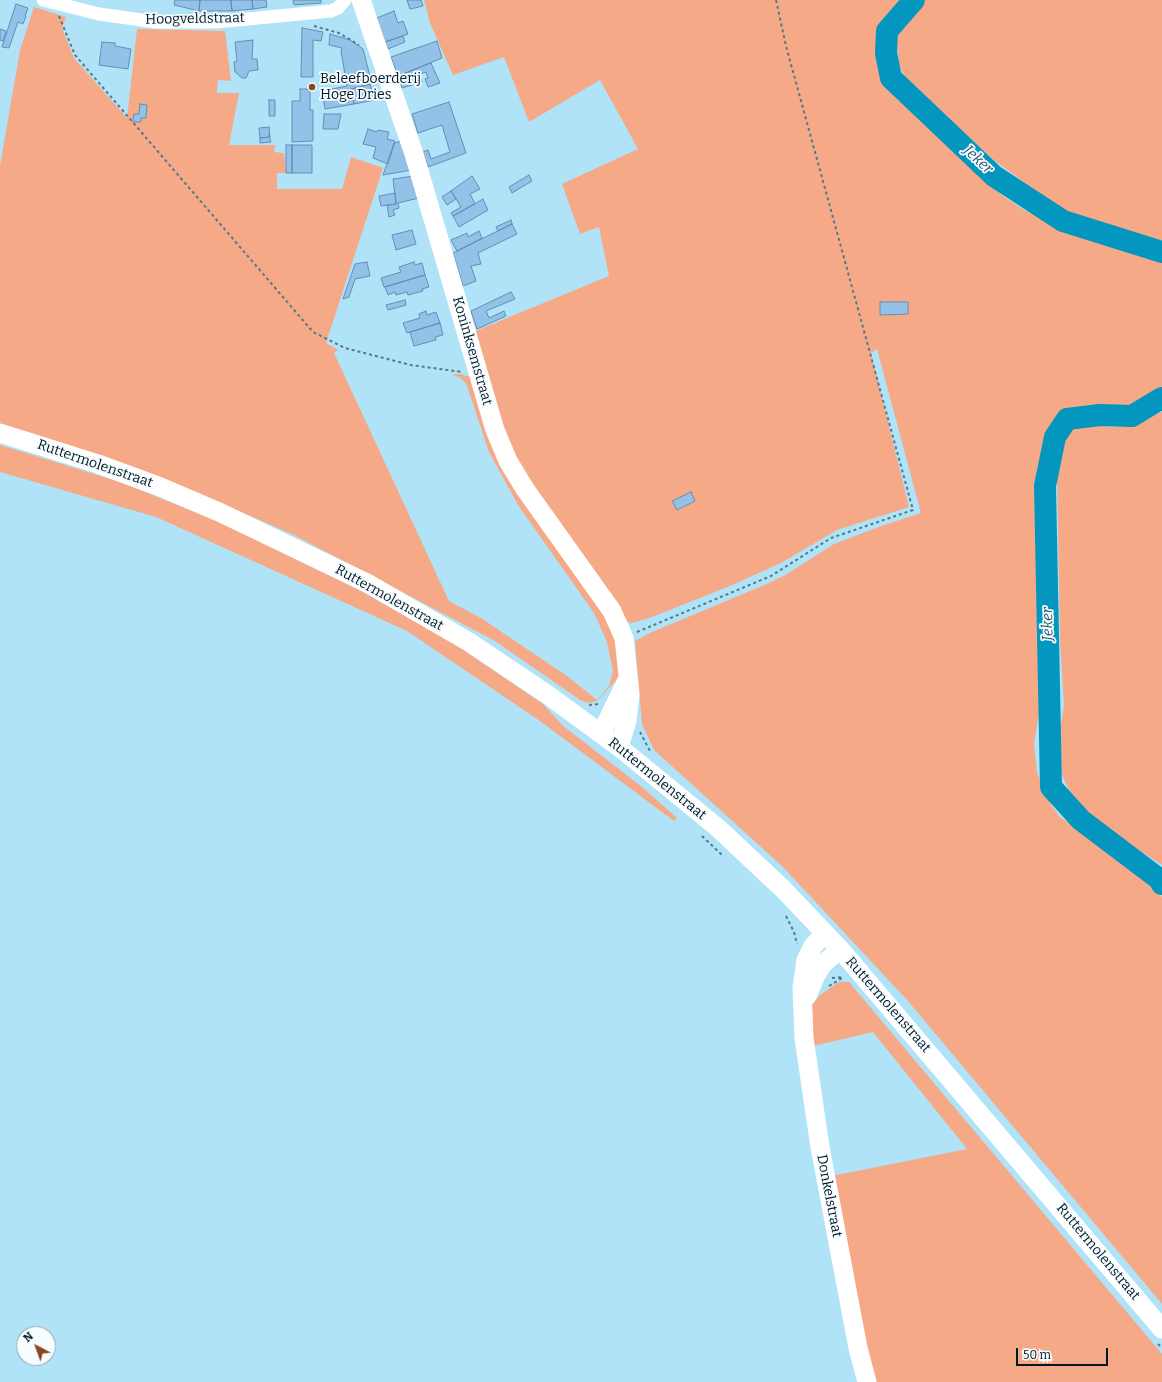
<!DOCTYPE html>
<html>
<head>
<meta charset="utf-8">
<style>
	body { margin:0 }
	#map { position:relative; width:1162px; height:1382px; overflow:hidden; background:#b0e3f8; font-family:Bitter,serif }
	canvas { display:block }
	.north { position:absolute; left:16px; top:1326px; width:40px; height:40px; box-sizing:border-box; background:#f6fcff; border:1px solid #94a1a7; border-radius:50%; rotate:319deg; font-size:11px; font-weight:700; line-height:16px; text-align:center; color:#001922 }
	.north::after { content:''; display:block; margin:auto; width:14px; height:18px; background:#8b4421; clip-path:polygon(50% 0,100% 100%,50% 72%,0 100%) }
	.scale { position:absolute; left:1016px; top:1348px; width:92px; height:18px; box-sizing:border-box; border:2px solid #001922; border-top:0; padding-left:5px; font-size:12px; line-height:14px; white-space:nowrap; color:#001922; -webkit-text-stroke:3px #f6fcff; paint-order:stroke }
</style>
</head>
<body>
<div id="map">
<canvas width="1162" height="1382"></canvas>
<div class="north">N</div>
<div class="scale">50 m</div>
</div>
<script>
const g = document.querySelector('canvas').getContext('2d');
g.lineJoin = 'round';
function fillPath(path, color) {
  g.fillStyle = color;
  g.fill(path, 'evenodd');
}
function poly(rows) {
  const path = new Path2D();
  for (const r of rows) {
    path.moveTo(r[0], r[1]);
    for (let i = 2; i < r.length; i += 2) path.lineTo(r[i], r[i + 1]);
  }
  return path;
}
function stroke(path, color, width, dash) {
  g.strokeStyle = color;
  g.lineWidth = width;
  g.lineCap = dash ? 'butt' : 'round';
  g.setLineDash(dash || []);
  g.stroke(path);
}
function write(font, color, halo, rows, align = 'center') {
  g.font = font + ' Bitter,serif';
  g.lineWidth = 3.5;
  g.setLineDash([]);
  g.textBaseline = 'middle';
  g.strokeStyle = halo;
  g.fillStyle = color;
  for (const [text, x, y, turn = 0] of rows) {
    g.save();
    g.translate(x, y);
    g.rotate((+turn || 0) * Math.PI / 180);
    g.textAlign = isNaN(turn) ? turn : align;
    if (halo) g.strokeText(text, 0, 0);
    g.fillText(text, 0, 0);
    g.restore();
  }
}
const green = poly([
	[424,0,900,0,877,32,876,58,884,81,911,109,1000,194,1024,210,1067,230,1162,261,1162,392,1138,404,1118,407,1081,406,1065,409,1053,424,1040,462,1035,491,1040,633,1040,708,1034,744,1037,772,1043,788,1052,806,1060,817,1132,865,1150,879,1162,897,1162,1304,908,1001,783,867,654,750,642,724,635,641,652,632,767,584,787,574,834,544,884,525,921,513,877,349,871,353,909,507,837,530,781,563,730,586,652,617,632,623,628,622,512,454,473,332,609,276,599,227,580,234,562,184,638,149,600,80,529,122,504,57,453,75,430,23],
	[921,0,1162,0,1162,245,1072,217,995,161,907,81,899,65,896,37],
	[34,7,66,17,62,28,74,58,127,118,137,29,225,31,231,81,218,80,217,93,239,93,229,145,275,145,274,152,284,153,286,173,277,173,277,189,342,189,351,157,383,168,326,343,338,350,334,353,449,601,481,618,567,676,597,700,609,686,613,671,607,642,594,613,518,505,489,452,466,383,459,377,451,375,460,374,470,377,605,612,617,646,619,677,597,701,589,703,580,700,495,641,294,535,177,484,125,464,0,425,0,166,20,50],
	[1162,412,1162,865,1102,826,1074,802,1062,775,1060,731,1064,705,1060,640,1057,473,1061,442,1068,430,1073,427,1081,424,1116,427,1133,426],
	[0,445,120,482,220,522,365,593,461,648,543,704,562,725,642,787,677,818,674,821,540,721,407,631,156,517,0,472],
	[839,982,849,982,1162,1354,1162,1382,872,1382,832,1176,967,1149,873,1032,813,1046,812,1005,820,995]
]);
const river = poly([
	[914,0,887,31,886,53,891,78,994,176,1063,221,1162,252],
	[1162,398,1132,416,1100,415,1067,419,1055,437,1045,486,1051,787,1081,820,1159,879,1162,884]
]);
const building = poly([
	[175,0,200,0,199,11,174,5,175,0],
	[200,0,231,0,232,11,199,11,200,0],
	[231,0,252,0,253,9,232,11,231,0],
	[252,0,266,0,267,7,253,9,252,0],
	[293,0,321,0,321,3,294,5,293,0],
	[407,0,421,0,423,6,410,9,407,0],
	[16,4,28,8,25,16,26,16,23,24,18,22,9,48,2,47,16,4],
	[394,11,398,23,403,21,408,34,385,42,377,18,394,11],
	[302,28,323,32,321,41,313,40,313,77,301,77,302,28],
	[0,29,6,31,3,41,0,40,0,29],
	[330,34,350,40,363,49,372,84,351,89,354,104,325,109,322,91,347,86,341,51,342,48,329,45,330,34],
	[403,36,405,42,388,49,385,42,403,36],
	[253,40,252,59,257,59,258,70,249,71,246,78,242,78,235,72,234,62,237,61,235,42,253,40],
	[437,41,442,58,398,76,391,57,437,41],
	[102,42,115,43,115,46,131,49,128,69,99,65,102,42],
	[431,63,440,83,428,87,425,79,428,78,426,72,420,74,422,82,402,88,398,76,431,63],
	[370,84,375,100,354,104,351,89,370,84],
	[300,89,310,89,310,110,313,110,313,141,292,142,292,101,300,101,300,89],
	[269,100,275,100,275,116,269,116,269,100],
	[449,102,466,153,428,167,423,152,428,150,431,159,450,152,442,125,418,133,412,114,449,102],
	[140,104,147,105,146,118,141,118,141,122,133,122,134,114,139,114,140,104],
	[324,114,341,114,338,129,323,129,324,114],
	[269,127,270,137,260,138,259,128,269,127],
	[368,129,377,132,378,130,389,132,387,139,395,141,388,164,373,158,376,147,363,144,368,129],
	[269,135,271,142,260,143,260,138,270,137,269,135],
	[402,141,412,170,383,175,394,143,402,141],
	[286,145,292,145,292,173,286,173,286,145],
	[292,145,312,145,312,173,292,173,292,145],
	[529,175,532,181,512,193,509,187,529,175],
	[414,176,419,198,398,203,399,208,393,210,395,215,389,217,387,205,396,204,393,179,414,176],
	[472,176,480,189,470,194,475,204,453,216,451,213,461,207,451,191,472,176],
	[451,191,456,199,447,205,442,197,451,191],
	[395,193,396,204,381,206,379,196,395,193],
	[483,199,488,210,459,227,453,216,483,199],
	[511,220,512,224,498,231,496,227,511,220],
	[512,224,517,234,478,253,481,264,471,266,476,281,463,286,453,253,512,224],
	[412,230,416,244,396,250,392,235,412,230],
	[479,231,482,238,457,251,451,240,467,233,468,237,479,231],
	[367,262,370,276,355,279,349,297,343,299,355,264,367,262],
	[414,262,415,265,422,263,425,275,384,287,381,278,401,272,399,267,414,262],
	[425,275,429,287,422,289,423,291,408,295,407,292,396,295,395,292,388,295,385,287,425,275],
	[511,292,515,299,486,311,489,318,504,311,506,316,477,329,471,311,511,292],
	[405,300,406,305,388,310,386,305,405,300],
	[880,302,908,302,908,314,880,315,880,302],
	[426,311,427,315,436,312,440,323,407,333,403,323,420,318,419,314,426,311],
	[440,323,443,335,435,337,436,340,414,346,410,332,440,323],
	[691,492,695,501,677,510,672,501,691,492]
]);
const path = poly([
	[59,16,75,55,313,332,345,348,411,365,462,372],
	[314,26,339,33,359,45],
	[637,632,771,576,831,538,913,510,786,46,776,0],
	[589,705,599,704],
	[640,732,650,751],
	[702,836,722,855],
	[786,916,794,932,797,944],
	[832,978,844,977],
	[829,986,842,978],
	[1158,1344,1162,1348]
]);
const street = poly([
	[43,0,99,14,156,22,216,22,331,11,338,8,345,0]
]);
const secondary = poly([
	[361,0,414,154,495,430,508,461,525,489,612,611,624,638,630,694,627,721,619,747],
	[0,433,98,464,158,486,219,512,367,583,469,642,548,695,619,747,718,828,783,889,840,949,1162,1329],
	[601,734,626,682],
	[825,933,813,946,806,960,802,988,804,1038,820,1147,858,1348,867,1382],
	[807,996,816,975,822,965,840,949]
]);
const markers = [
	[312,87,4,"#8b4421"]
];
const streetNames = [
	["Hoogveldstraat",195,19,-1],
	["Koninksemstraat",472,351,74],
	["Ruttermolenstraat",95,464,19],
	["Ruttermolenstraat",389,598,29],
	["Ruttermolenstraat",657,779,39],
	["Ruttermolenstraat",888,1005,49],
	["Donkelstraat",829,1196,79],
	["Ruttermolenstraat",1098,1252,50]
];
const poiNames = [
	["Beleefboerderij",320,79],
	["Hoge Dries",320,95]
];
const waterNames = [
	["Jeker",978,160,43],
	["Jeker",1048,624,-91]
];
fillPath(green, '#f6a986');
stroke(river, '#0397bf', 22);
fillPath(building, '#93c1e8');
stroke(building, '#628eb4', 1);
stroke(path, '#547988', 2, [3, 3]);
stroke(street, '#fff', 13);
stroke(secondary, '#fff', 19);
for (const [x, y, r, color] of markers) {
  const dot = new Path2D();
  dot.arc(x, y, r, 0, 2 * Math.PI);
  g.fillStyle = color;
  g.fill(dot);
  stroke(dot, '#f6fcff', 1.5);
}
write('14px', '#001922', '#f6fcff', streetNames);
write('14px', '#001922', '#f6fcff', poiNames, 'left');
write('italic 15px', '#265668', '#f6fcff', waterNames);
</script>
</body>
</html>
